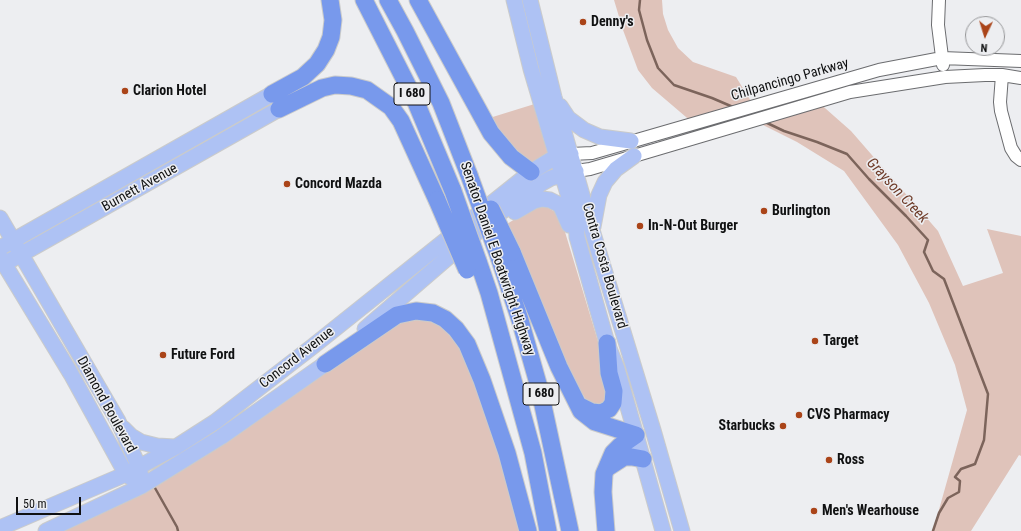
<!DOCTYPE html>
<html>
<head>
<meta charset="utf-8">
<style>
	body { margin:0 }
	#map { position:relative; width:1021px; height:531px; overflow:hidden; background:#edeef1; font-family:"Roboto Condensed",sans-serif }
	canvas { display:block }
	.north { position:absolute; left:965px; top:16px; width:40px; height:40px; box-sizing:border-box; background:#edeef1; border:1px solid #959698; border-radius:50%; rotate:184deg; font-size:11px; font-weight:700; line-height:16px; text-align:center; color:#101112 }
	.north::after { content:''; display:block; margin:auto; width:14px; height:18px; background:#aa4419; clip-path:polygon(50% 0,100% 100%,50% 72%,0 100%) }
	.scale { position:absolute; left:16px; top:497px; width:65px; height:18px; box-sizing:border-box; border:2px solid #101112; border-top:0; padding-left:5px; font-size:12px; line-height:14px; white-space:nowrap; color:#101112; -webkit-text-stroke:3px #edeef1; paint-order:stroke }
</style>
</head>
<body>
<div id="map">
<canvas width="1021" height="531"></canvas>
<div class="north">N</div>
<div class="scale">50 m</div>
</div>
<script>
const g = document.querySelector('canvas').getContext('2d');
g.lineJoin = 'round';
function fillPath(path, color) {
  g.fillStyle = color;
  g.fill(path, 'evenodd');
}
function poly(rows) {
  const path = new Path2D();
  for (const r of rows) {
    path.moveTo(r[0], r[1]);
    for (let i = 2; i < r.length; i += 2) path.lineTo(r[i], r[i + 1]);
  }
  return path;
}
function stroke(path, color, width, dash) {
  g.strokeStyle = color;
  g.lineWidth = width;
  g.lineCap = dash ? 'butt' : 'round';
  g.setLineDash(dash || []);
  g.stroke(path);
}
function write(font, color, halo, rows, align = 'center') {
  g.font = font + ' "Roboto Condensed",sans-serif';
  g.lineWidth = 3;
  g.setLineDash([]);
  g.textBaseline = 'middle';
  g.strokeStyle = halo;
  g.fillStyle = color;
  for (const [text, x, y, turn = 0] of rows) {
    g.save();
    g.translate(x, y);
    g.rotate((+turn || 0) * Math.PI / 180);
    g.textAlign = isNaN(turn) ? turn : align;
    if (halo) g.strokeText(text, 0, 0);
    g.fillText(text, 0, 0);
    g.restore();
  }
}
const green = poly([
	[614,0,662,0,663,14,668,30,678,48,693,62,736,77,754,106,693,123,652,88,638,70,623,30],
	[817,101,851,131,938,231,963,286,1003,273,987,229,1021,236,1021,456,1019,455,971,531,933,531,967,410,955,365,929,303,898,245,844,171,797,142,753,120],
	[541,102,557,156,531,172,483,120],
	[545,206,557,213,562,222,600,348,609,384,605,400,599,405,596,405,589,402,585,398,579,389,568,368,507,224,531,209],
	[416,311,456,329,528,531,46,531,142,486]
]);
const stream = poly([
	[640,0,639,10,647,40,658,68,674,85,712,98,733,107],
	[765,122,784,131,817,142,847,154,869,179,906,216,928,240,924,252,933,271,944,279,988,394,984,440,975,464,961,469,955,477,960,481,959,492,948,498,939,513,933,531],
	[155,488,177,527,178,531]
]);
const minor = poly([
	[939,0,938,25,943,65],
	[1002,75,1000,102,1001,111,1011,148,1016,156,1021,160],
	[571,154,592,153,879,70,942,58,1021,61],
	[576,171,590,169,850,92,945,77,985,75,1002,75,1021,78]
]);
const major = poly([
	[514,0,531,69,576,221,577,237,607,343,617,369,636,435,663,531],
	[530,0,554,97,592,230,653,430,682,531],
	[560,106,568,118,584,130,600,137,631,141],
	[515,212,534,201,542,199,550,200,558,204,561,207,569,225],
	[0,218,118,421,139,467,141,477],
	[593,227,599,195,605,182,616,169,634,156],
	[0,248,272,94],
	[0,257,71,374,126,474,134,480],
	[4,264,279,109],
	[365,329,497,215,542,183,551,178,576,171],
	[123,428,131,436,141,442,157,446,175,447],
	[0,528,126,474,176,447,215,422,312,347,531,172,557,156,571,154],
	[46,531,142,486,221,437,325,364,334,357]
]);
const highway = poly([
	[364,0,415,100,453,191],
	[388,0,405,31,441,103,469,175],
	[418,0,491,133,511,157,531,172],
	[272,94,303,77,317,64,326,50,331,37,333,20,330,0],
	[279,109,322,88,335,85,351,86,367,90,391,107,401,121,437,200],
	[512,252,559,367,581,411,595,422,636,435],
	[500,260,520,320,539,387,570,531],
	[478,261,489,293,533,453,548,531],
	[325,364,397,315,416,311,433,313,445,319,456,329,467,344,482,380,507,453,528,531],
	[580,406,592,412,601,413,609,409,613,403,614,391,609,373,607,343],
	[607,468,624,457,632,457,643,459],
	[606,531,603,492,604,474,613,453,620,446,636,435]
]);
const highwayBridge = poly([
	[469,175,500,260],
	[453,191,478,261],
	[437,200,467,270],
	[491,209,512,252]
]);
const markers = [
	[583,22,4,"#aa4419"],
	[125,91,4,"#aa4419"],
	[287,184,4,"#aa4419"],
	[764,211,4,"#aa4419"],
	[640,226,4,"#aa4419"],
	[815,341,4,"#aa4419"],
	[163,355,4,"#aa4419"],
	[799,415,4,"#aa4419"],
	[783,426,4,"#aa4419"],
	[829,460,4,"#aa4419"],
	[814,511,4,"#aa4419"]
];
const shields = [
	[412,94,36],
	[541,394,36]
];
const shieldNames = [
	["I 680",412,94],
	["I 680",541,394]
];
const poiNames = [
	["Denny's",591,22],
	["Clarion Hotel",133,91],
	["Concord Mazda",295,184],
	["Burlington",772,211],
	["In-N-Out Burger",648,226],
	["Target",823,341],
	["Future Ford",171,355],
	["CVS Pharmacy",807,415],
	["Starbucks",775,426,"right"],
	["Ross",837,460],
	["Men's Wearhouse",822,511]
];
const streetNames = [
	["Chilpancingo Parkway",790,80,-16],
	["Burnett Avenue",140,188,-29],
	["Senator Daniel E Boatwright Highway",497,259,71],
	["Contra Costa Boulevard",604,266,74],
	["Concord Avenue",297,358,-38],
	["Diamond Boulevard",106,405,61]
];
const waterNames = [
	["Grayson Creek",897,191,47]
];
fillPath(green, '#dfc3ba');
stroke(stream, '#7c645b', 2.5);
stroke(minor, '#6b6c6f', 14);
stroke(major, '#cacbcb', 17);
stroke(highway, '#cacbcb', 19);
stroke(minor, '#fff', 12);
stroke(major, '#aec2f4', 15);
stroke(highway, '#7899ec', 17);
stroke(highwayBridge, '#cacbcb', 19, []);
stroke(highwayBridge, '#7899ec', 17);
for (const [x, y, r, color] of markers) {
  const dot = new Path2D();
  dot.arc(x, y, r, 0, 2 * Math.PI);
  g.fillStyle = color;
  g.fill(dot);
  stroke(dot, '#edeef1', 1.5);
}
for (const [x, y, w] of shields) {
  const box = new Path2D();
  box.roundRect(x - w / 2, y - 11, w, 22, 3);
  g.fillStyle = '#edeef1';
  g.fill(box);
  stroke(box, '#101112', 1);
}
write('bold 13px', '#101112', null, shieldNames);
write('bold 14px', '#101112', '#edeef1', poiNames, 'left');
write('14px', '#101112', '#edeef1', streetNames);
write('italic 15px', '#6e3b28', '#edeef1', waterNames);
</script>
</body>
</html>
